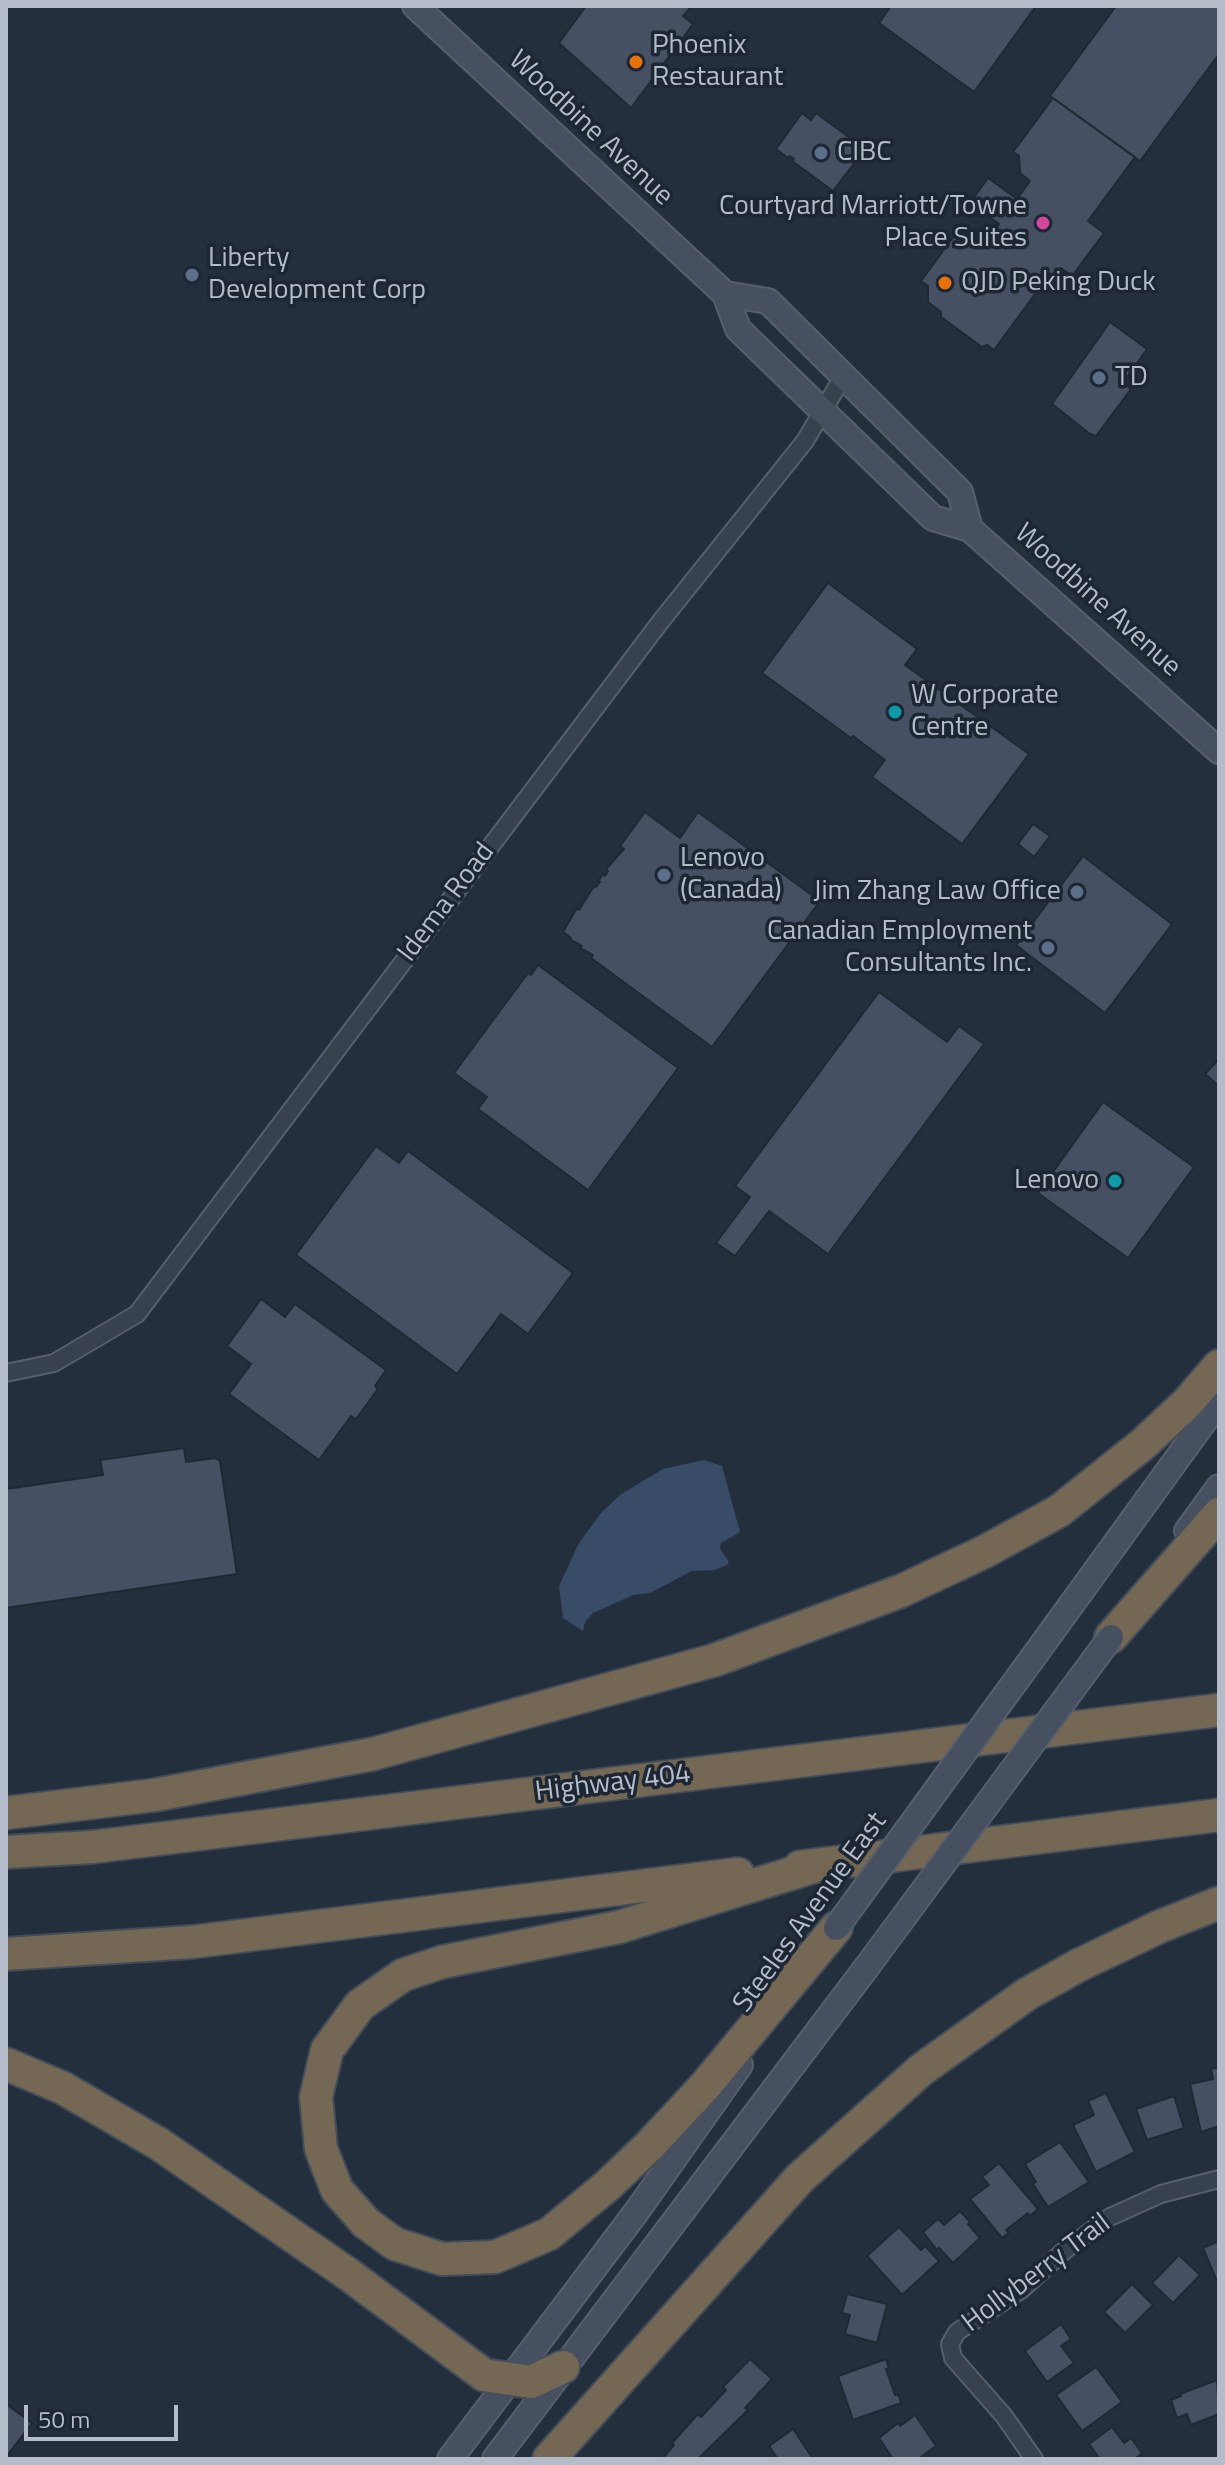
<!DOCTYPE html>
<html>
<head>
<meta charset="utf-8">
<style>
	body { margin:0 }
	#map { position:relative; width:1225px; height:2465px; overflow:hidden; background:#242f3e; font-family:"Titillium Web",sans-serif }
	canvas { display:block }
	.frame { position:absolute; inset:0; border:8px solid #b4bcc9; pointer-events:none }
	.scale { position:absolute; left:24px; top:2405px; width:154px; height:36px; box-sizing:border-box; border:4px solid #b4bcc9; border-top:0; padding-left:10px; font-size:24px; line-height:28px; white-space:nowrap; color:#b4bcc9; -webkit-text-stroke:6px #1d2633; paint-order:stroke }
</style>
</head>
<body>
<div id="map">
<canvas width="1225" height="2465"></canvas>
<div class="frame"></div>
<div class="scale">50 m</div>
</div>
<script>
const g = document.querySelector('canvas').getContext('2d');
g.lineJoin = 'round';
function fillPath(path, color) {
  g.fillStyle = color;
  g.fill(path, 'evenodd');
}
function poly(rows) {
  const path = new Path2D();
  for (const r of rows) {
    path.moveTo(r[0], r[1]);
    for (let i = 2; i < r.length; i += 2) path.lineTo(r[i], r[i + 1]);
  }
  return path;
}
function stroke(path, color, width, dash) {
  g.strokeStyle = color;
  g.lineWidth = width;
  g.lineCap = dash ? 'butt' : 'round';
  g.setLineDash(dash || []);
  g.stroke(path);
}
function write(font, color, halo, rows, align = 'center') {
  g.font = font + ' "Titillium Web",sans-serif';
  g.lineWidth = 7;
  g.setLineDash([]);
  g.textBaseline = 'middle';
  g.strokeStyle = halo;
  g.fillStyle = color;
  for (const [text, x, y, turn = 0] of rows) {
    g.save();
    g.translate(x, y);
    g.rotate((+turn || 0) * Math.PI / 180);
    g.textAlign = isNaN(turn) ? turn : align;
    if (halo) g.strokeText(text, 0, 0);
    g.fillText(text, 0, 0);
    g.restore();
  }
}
const water = poly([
	[704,1460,722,1466,740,1532,721,1543,720,1549,729,1562,727,1565,715,1570,692,1571,650,1593,633,1595,593,1613,585,1622,583,1631,563,1618,559,1586,579,1543,601,1513,620,1495,663,1469]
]);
const building = poly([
	[586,6,692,6,683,16,693,24,631,108,559,43,586,6],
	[891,6,1036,6,974,92,879,23,891,6],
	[1116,6,1219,6,1219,54,1140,161,1050,96,1116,6],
	[1053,98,1135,157,1088,221,1104,233,1072,276,1061,268,1046,290,1041,286,994,350,987,345,982,347,941,317,941,312,928,302,928,286,921,281,954,236,957,239,975,236,985,243,999,224,970,203,988,178,1017,199,1030,181,1020,173,1019,156,1013,152,1053,98],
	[802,113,811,120,816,113,865,149,833,191,792,161,794,159,790,156,788,158,776,149,802,113],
	[1110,322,1147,349,1123,383,1131,389,1096,436,1090,434,1052,404,1110,322],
	[828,583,917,649,905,665,1029,754,962,844,872,777,885,760,853,736,851,738,762,673,828,583],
	[645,812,680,838,698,812,820,901,712,1047,591,958,593,955,580,948,582,946,569,939,571,938,563,932,577,908,579,910,594,886,596,887,600,882,598,881,603,874,605,876,608,871,606,869,624,849,620,846,645,812],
	[1033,824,1050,836,1034,857,1018,844,1033,824],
	[1083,856,1172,924,1105,1013,1016,945,1083,856],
	[538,965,678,1068,588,1190,478,1109,487,1097,454,1073,528,973,531,975,538,965],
	[879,992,947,1042,959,1026,984,1044,828,1254,769,1211,735,1256,716,1243,750,1197,735,1186,879,992],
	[1219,1059,1219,1086,1205,1074,1219,1059],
	[1103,1102,1194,1167,1128,1258,1038,1193,1103,1102],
	[376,1146,399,1163,408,1151,573,1273,528,1334,501,1314,457,1374,296,1255,376,1146],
	[261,1299,285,1317,295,1304,386,1370,375,1386,378,1389,356,1419,351,1416,319,1460,229,1394,251,1364,227,1346,261,1299],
	[184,1448,186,1462,215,1458,220,1461,237,1574,6,1608,6,1489,103,1475,100,1460,184,1448],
	[1219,2067,1219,2126,1201,2132,1190,2084,1213,2079,1211,2069,1219,2067],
	[1106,2093,1135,2152,1096,2172,1073,2125,1094,2115,1088,2101,1106,2093],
	[1174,2096,1184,2128,1147,2140,1136,2109,1174,2096],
	[1060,2142,1089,2182,1048,2207,1033,2184,1036,2182,1025,2164,1060,2142],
	[999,2163,1038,2209,1030,2216,1028,2213,1006,2230,1009,2233,1002,2238,970,2199,989,2185,982,2177,999,2163],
	[960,2211,970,2222,968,2224,980,2238,953,2263,939,2248,937,2250,923,2232,938,2219,944,2225,960,2211],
	[899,2227,921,2250,925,2246,939,2261,902,2295,867,2256,899,2227],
	[1219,2241,1219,2277,1216,2279,1203,2248,1219,2241],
	[1179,2255,1200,2275,1173,2303,1152,2283,1179,2255],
	[1132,2284,1153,2305,1125,2333,1104,2312,1132,2284],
	[847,2294,887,2304,877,2343,845,2334,850,2315,842,2313,847,2294],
	[1061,2324,1071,2339,1061,2346,1074,2363,1047,2382,1025,2351,1061,2324],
	[750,2359,772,2379,745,2408,748,2410,698,2459,662,2459,674,2445,672,2443,698,2414,701,2417,726,2390,723,2387,750,2359],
	[886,2359,889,2368,886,2369,895,2395,898,2394,901,2403,853,2420,838,2376,886,2359],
	[1096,2367,1122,2402,1082,2431,1056,2395,1096,2367],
	[1217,2380,1219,2414,1191,2425,1187,2414,1177,2418,1171,2400,1181,2396,1180,2394,1217,2380],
	[6,2404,32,2423,6,2457,6,2404],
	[915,2415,936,2446,921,2457,923,2459,893,2459,879,2438,898,2423,900,2426,915,2415],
	[1112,2427,1124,2443,1131,2438,1142,2453,1135,2459,1100,2459,1089,2444,1112,2427],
	[793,2429,813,2459,778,2459,769,2446,793,2429]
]);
const minor = poly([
	[6,1373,54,1363,137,1314,661,621,805,441,844,375],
	[1034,2459,1004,2416,953,2358,950,2344,957,2332,1021,2290,1065,2250,1110,2217,1161,2194,1219,2179]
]);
const secondary = poly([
	[415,6,725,294,738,329,933,518,970,529,1219,751],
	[725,294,768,301,960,492,970,529],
	[1187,1531,1219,1487],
	[1058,1623,1219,1401],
	[450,2459,637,2211,740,2065],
	[495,2459,866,1968]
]);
const motorway = poly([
	[1111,1637,1219,1514],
	[6,1813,155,1795,373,1754,715,1660,901,1591,984,1552,1059,1511,1143,1444,1187,1403,1219,1366],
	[6,1852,92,1847,1219,1710],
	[822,1864,619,1927,442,1962,403,1975,360,2005,327,2050,316,2097,321,2149,337,2190,366,2223,395,2244,442,2259,495,2257,549,2234,607,2186,648,2147,705,2086,836,1928],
	[800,1867,1219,1815],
	[6,1954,192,1942,738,1874],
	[6,2064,63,2088,159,2144,348,2274,484,2375,531,2382,563,2367],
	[549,2459,800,2178,921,2070,1027,1994,1079,1965,1161,1926,1219,1903]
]);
const secondaryBridge = poly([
	[836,1928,1058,1623],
	[866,1968,1111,1637]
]);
const markers = [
	[636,62,8,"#e8710a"],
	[821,153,8,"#5c6f8a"],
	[1043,223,8,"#d1479c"],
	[192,275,8,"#5c6f8a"],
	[945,283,8,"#e8710a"],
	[1099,378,8,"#5c6f8a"],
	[895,712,8,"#0f9aa8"],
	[664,875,8,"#5c6f8a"],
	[1077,892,8,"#5c6f8a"],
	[1048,948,8,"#5c6f8a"],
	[1115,1181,8,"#0f9aa8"]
];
const poiNames = [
	["Phoenix",652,46],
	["Restaurant",652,78],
	["CIBC",837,153],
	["Courtyard Marriott/Towne",1027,207,"right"],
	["Place Suites",1027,239,"right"],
	["Liberty",208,259],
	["Development Corp",208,291],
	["QJD Peking Duck",961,283],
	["TD",1115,378],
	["W Corporate",911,696],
	["Centre",911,728],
	["Lenovo",680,859],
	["(Canada)",680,891],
	["Jim Zhang Law Office",1061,892,"right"],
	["Canadian Employment",1032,932,"right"],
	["Consultants Inc.",1032,964,"right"],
	["Lenovo",1099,1181,"right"]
];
const streetNames = [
	["Woodbine Avenue",590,129,43],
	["Woodbine Avenue",1097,601,42],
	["Idema Road",447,903,-53],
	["Highway 404",613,1784,-7],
	["Steeles Avenue East",811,1913,-54],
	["Hollyberry Trail",1037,2274,-37]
];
fillPath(water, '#394c67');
fillPath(building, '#455162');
stroke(building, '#1f2835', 2);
stroke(minor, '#565f6c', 20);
stroke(secondary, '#565f6c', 28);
stroke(motorway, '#434c59', 36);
stroke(minor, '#38414e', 16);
stroke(secondary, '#465061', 24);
stroke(motorway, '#746855', 32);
stroke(secondaryBridge, '#565f6c', 28, []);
stroke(secondaryBridge, '#465061', 24);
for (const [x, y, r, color] of markers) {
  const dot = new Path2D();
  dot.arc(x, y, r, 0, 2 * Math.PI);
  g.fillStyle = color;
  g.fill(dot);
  stroke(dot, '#1d2633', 3);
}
write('28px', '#b4bcc9', '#1d2633', poiNames, 'left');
write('28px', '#b4bcc9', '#1d2633', streetNames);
</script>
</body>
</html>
